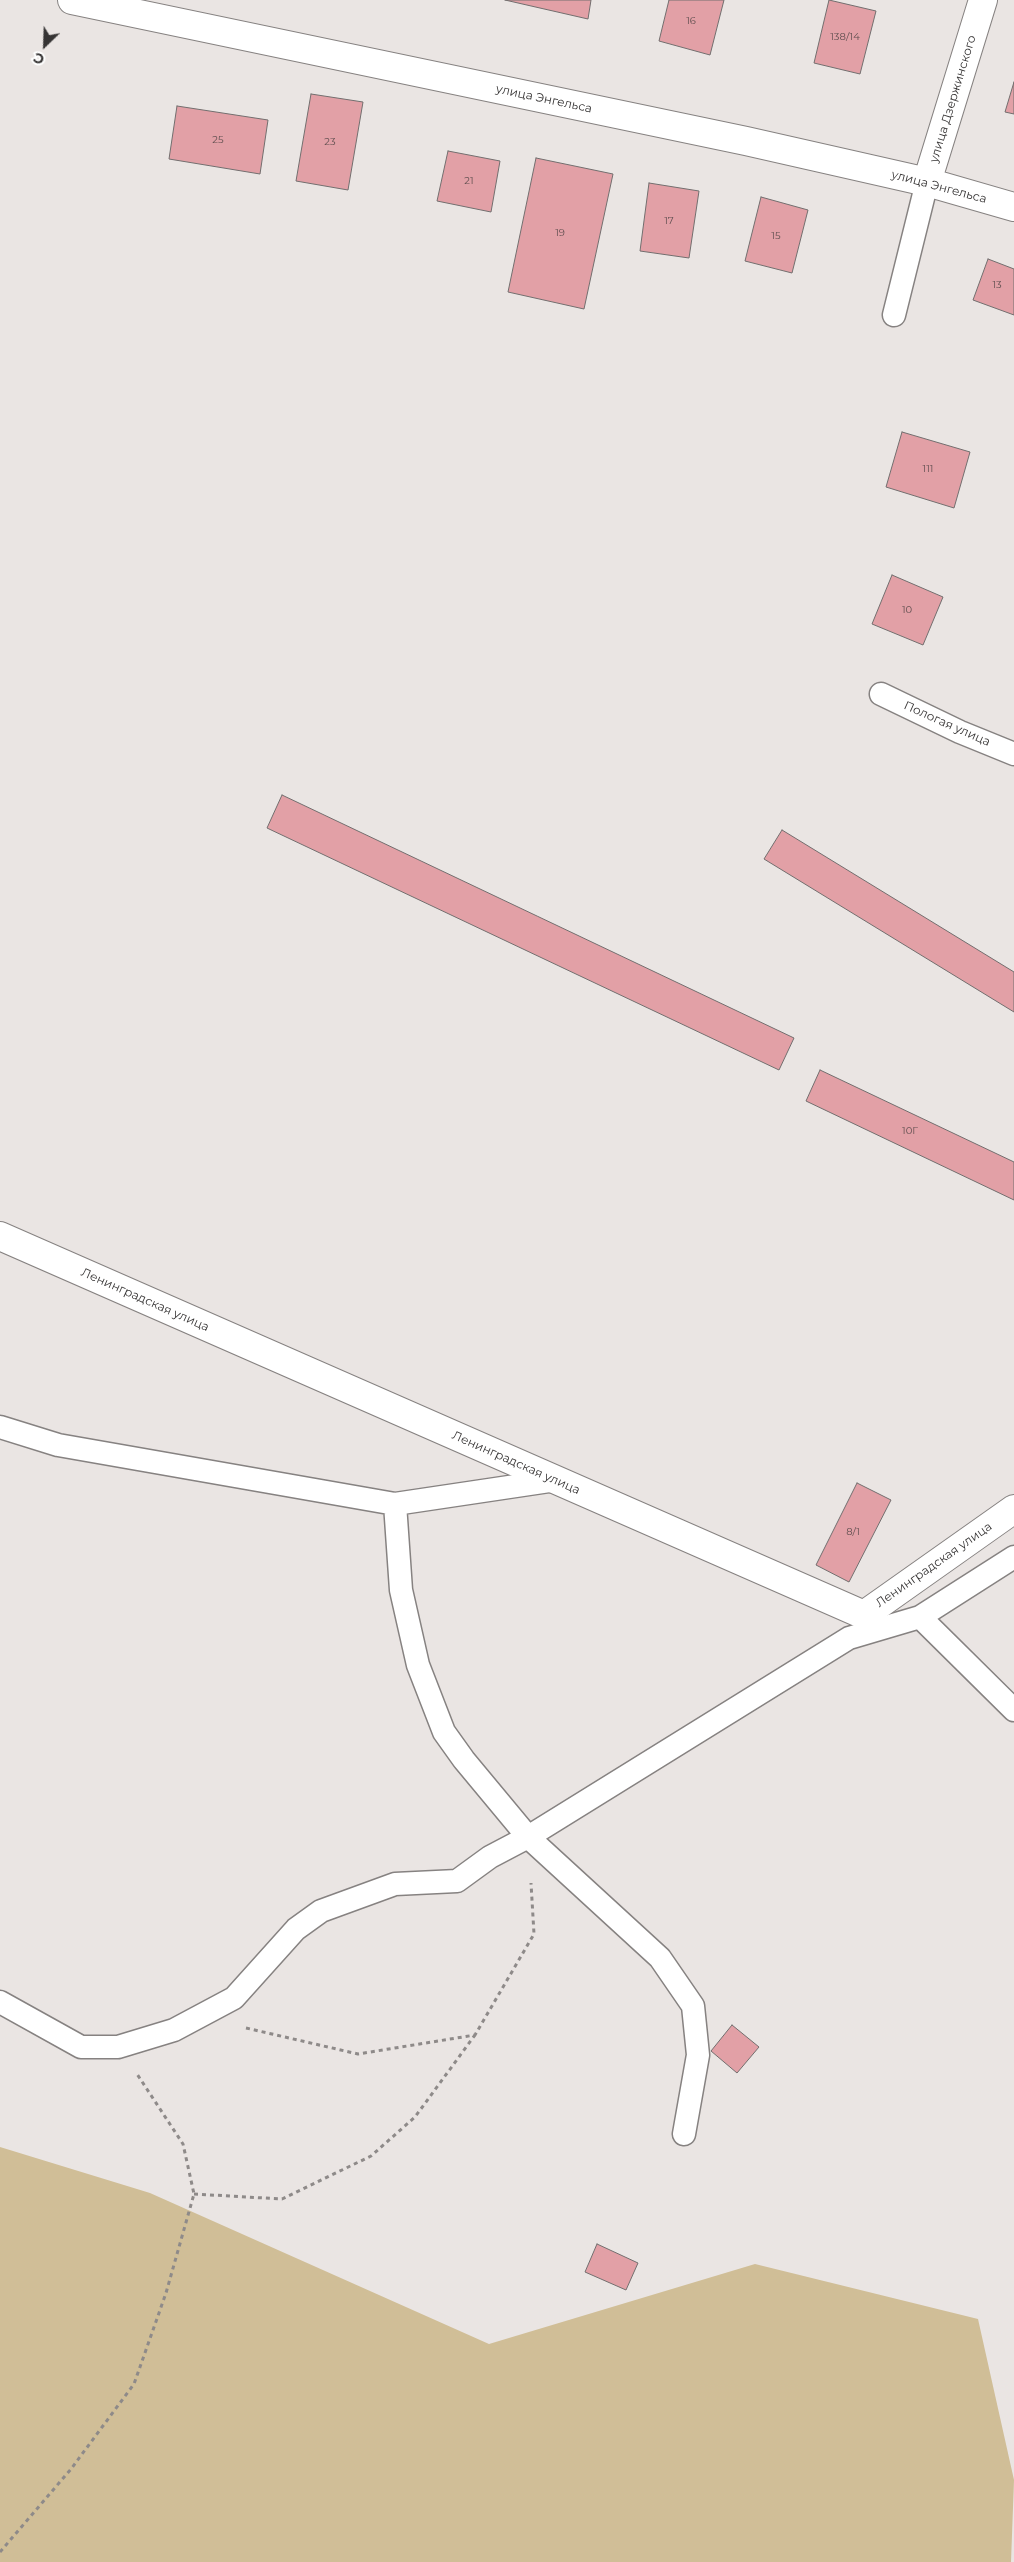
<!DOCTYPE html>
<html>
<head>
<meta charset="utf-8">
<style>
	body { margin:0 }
	#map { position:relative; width:1014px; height:2562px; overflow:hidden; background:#eae5e3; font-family:Montserrat,sans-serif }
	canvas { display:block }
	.north { position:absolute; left:20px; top:20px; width:50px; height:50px; -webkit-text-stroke:4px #fff; paint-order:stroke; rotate:204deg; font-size:14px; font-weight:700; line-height:20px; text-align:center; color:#363434 }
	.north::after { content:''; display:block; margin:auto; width:18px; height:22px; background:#363434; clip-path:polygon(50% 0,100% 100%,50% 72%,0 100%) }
</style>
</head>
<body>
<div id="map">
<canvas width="1014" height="2562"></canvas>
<div class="north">С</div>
</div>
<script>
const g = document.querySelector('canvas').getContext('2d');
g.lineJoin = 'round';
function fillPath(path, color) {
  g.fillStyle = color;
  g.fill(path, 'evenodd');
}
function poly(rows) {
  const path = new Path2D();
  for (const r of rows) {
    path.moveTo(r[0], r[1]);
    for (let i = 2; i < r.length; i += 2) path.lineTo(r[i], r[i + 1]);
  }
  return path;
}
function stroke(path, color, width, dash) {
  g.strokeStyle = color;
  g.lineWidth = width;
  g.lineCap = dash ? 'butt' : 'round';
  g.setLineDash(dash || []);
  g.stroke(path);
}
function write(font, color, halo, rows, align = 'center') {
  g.font = font + ' Montserrat,sans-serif';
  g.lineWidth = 5;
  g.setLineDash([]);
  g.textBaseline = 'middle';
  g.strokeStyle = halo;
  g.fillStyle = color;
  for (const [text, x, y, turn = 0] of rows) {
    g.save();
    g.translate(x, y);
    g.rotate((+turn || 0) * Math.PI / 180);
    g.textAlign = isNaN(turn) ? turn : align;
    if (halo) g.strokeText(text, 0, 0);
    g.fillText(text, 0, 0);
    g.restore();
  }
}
const green = poly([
	[0,2147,150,2193,489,2344,755,2264,978,2319,1014,2480,1011,2562,0,2562]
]);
const building = poly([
	[505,0,591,0,588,19,505,0],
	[669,0,724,0,710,55,659,41,669,0],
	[829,0,876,11,860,74,814,63,829,0],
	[1014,82,1014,114,1005,112,1014,82],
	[311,94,363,102,348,190,296,181,311,94],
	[177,106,268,120,260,174,169,159,177,106],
	[448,151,500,161,491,212,437,201,448,151],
	[536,158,613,174,584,309,508,292,536,158],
	[649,183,699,191,689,258,640,251,649,183],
	[761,197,808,210,792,273,745,261,761,197],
	[988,259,1014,269,1014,315,973,300,988,259],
	[902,432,970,452,954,508,886,487,902,432],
	[892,575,943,597,923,645,872,624,892,575],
	[282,795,794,1038,779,1070,267,828,282,795],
	[782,830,1014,972,1014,1012,764,859,782,830],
	[820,1070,1014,1162,1014,1200,806,1101,820,1070],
	[857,1483,891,1500,849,1582,816,1565,857,1483],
	[732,2025,759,2047,737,2073,711,2051,732,2025],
	[597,2244,638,2263,626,2290,585,2272,597,2244]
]);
const path = poly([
	[246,2028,358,2054,475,2035,534,1934,531,1883],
	[194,2194,282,2199,371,2156,415,2117,475,2035],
	[0,2552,71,2469,134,2384,166,2293,194,2194,183,2144,137,2074]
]);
const service = poly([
	[894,315,927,182],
	[881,694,960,732,1014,754],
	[0,1427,58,1445,395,1504,556,1480],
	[395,1504,401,1590,418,1665,444,1732,464,1760,528,1837,660,1958,693,2006,698,2055,684,2134],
	[920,1617,1014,1557],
	[0,2002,81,2047,118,2047,174,2030,234,1998,296,1929,321,1911,395,1884,457,1881,490,1857,528,1837,849,1638,920,1617,1014,1710]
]);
const minor = poly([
	[72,0,746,141,927,182,1014,207],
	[927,182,983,0],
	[0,1236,864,1615,1014,1509]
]);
const numberNames = [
	["16",691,21],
	["138/14",845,37],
	["25",218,140],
	["23",330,142],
	["21",469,181],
	["17",669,221],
	["19",560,233],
	["15",776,236],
	["13",997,285],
	["111",928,469],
	["10",907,610],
	["10Г",910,1131],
	["8/1",853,1532]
];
const streetNames = [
	["улица Энгельса",544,99,12],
	["улица Дзержинского",953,99,-73],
	["улица Энгельса",939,187,15],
	["Пологая улица",947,724,24],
	["Ленинградская улица",145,1300,24],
	["Ленинградская улица",516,1463,24],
	["Ленинградская улица",934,1565,-35]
];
fillPath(green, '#d0be97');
fillPath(building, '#e2a0a6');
stroke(building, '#726e6e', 1);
stroke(service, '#868281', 25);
stroke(minor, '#868281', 30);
stroke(path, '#8e8a89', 3, [4, 4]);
stroke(service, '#fff', 22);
stroke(minor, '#fff', 28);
write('10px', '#614f50', null, numberNames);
write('12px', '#363434', '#fff', streetNames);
</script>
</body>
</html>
